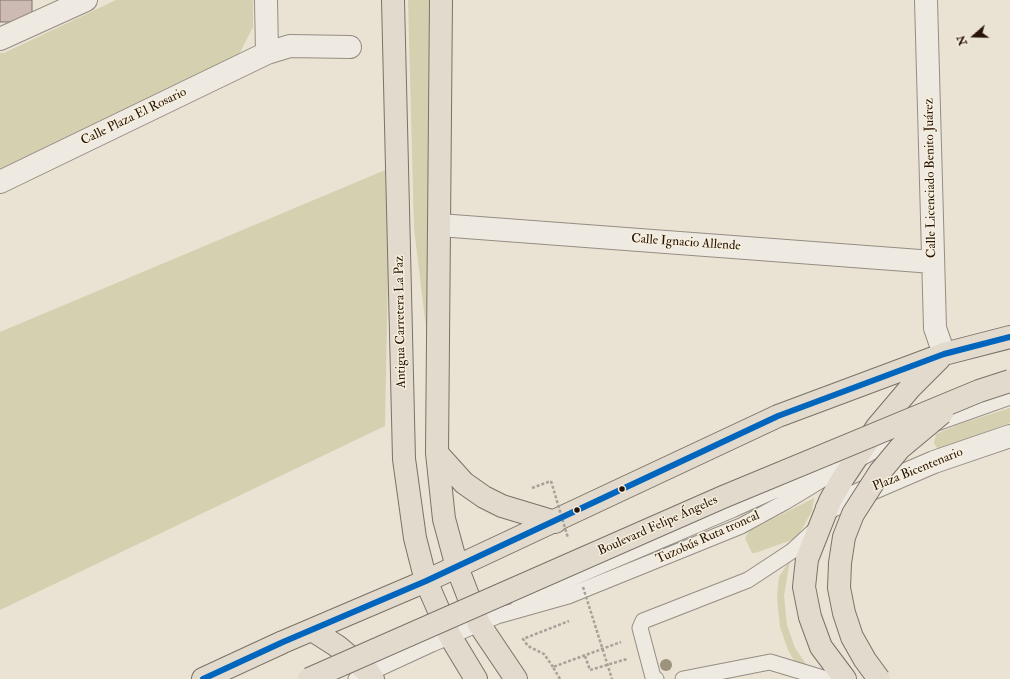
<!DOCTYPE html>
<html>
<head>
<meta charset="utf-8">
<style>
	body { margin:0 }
	#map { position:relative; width:1010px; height:679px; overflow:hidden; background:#eae2d3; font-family:"IM FELL Double Pica",serif }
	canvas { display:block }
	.north { position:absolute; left:954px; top:16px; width:40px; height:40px; -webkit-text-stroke:3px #f7efdd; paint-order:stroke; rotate:250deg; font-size:11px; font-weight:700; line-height:16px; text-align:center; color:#271406 }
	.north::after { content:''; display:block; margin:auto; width:14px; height:18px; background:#271406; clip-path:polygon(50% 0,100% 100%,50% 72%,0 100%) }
</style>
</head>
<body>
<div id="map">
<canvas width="1010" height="679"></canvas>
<div class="north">N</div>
</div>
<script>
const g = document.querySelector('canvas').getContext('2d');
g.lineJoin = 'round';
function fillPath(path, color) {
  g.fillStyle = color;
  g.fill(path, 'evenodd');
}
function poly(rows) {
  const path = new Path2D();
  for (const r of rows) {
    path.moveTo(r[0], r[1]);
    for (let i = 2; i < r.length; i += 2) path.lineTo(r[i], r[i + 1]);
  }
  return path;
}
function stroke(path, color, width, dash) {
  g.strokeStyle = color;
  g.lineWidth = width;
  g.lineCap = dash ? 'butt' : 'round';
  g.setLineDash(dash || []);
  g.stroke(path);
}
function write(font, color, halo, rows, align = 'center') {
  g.font = font + ' "IM FELL Double Pica",serif';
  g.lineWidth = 3;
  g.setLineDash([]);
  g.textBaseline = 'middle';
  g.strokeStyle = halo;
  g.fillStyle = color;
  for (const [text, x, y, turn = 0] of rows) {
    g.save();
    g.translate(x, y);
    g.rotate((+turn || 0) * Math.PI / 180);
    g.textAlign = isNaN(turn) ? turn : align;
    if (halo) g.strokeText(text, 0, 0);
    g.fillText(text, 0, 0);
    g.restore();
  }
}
const green = poly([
	[116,0,253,0,253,27,236,60,0,171,0,53,4,53],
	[408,0,433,0,428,344,414,228],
	[390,168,385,426,0,610,0,332],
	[1010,408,1010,423,938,449,934,443,936,434,963,423],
	[814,498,812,511,797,538,755,553,752,553,745,538,749,531],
	[790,560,784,596,787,625,795,648,808,667,796,664,788,650,780,627,777,597,779,577]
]);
const building = poly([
	[0,0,32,0,32,22,0,22,0,0]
]);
const path = poly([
	[532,488,551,481],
	[585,656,590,670,627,659],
	[553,667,544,654,528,646,523,639,569,621],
	[560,679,553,667,621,642]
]);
const service = poly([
	[934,424,1010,397],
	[519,604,551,587,734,509,829,466],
	[356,679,432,644,497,616,568,596,741,526,785,502,828,476,907,433],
	[656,679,653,677,640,628,643,621,748,580,792,551,816,529],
	[683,679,770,662,826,679]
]);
const minor = poly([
	[266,0,267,53],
	[926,0,935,328,944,354],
	[0,39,86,0],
	[0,182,267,53,290,46,350,47],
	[439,225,933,262],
	[827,508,934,462,1010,436]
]);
const primary = poly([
	[393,0,404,459,415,538,426,581,450,636,476,679],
	[441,0,437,453,444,519,457,567,479,624,516,679],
	[437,453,464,483,484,497,502,506,555,522],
	[312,630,337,646,369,673,373,679],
	[203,679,283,642,426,581,778,416,944,354,1010,337],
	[845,679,821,647,810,617,804,587,807,559,830,501,843,478,877,427,910,388,939,359]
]);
const pathBridge = poly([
	[551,481,568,538],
	[583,587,612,679]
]);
const trunkBridge = poly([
	[309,679,723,497,979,391,1010,381],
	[879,679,865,660,852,637,844,613,839,588,840,563,844,537,853,514,880,472,900,448,942,413]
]);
const bus1 = poly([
	[203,679,283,642,426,581,778,416,944,354,1010,337]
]);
const trees = [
	[666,665]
];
const markers = [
	[622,489,3.5,"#271406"],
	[577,510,3.5,"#271406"]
];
const streetNames = [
	["Calle Plaza El Rosario",134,117,-26],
	["Calle Licenciado Benito Juárez",931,178,-91],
	["Calle Ignacio Allende",686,243,4],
	["Antigua Carretera La Paz",401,322,-91],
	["Plaza Bicentenario",918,470,-22],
	["Boulevard Felipe Ángeles",658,526,-24],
	["Tuzobús Ruta troncal",708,538,-24]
];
fillPath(green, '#d5d0af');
fillPath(building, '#cdbbb3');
stroke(building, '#797268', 1);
stroke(service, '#958d83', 17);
stroke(minor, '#958d83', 24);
stroke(primary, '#797268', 24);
stroke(path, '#a7a19a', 2.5, [3, 2]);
stroke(service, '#eeeae2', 15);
stroke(minor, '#eeeae2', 22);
stroke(primary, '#e2dacd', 22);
stroke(trunkBridge, '#797268', 24, []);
stroke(pathBridge, '#a7a19a', 2.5, [3, 2]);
stroke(trunkBridge, '#e2dacd', 22);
stroke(bus1, '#0065bd', 6);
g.fillStyle = '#9d927d';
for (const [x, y] of trees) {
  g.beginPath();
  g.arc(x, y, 6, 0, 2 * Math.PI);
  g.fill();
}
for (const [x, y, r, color] of markers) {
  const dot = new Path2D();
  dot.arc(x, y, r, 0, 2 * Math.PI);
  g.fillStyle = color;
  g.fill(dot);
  stroke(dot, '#f7efdd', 1.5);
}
write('13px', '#271406', '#f7efdd', streetNames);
</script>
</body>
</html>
